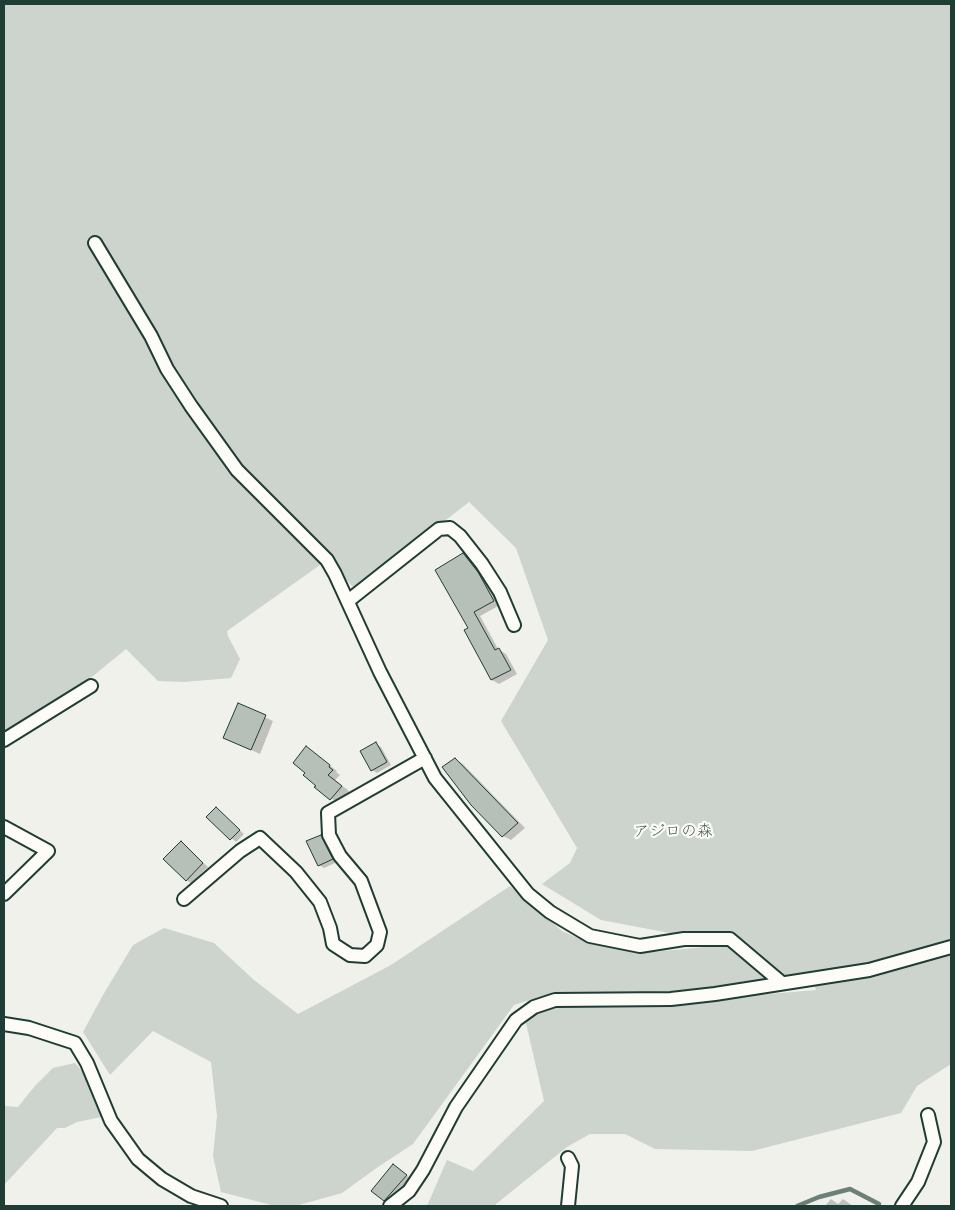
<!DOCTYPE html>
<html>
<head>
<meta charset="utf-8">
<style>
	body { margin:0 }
	#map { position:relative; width:955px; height:1210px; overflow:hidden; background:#f0f1eb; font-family:"Gochi Hand",sans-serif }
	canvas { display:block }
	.frame { position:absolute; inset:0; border:5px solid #1f3d34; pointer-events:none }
</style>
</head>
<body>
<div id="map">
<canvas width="955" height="1210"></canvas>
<div class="frame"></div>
</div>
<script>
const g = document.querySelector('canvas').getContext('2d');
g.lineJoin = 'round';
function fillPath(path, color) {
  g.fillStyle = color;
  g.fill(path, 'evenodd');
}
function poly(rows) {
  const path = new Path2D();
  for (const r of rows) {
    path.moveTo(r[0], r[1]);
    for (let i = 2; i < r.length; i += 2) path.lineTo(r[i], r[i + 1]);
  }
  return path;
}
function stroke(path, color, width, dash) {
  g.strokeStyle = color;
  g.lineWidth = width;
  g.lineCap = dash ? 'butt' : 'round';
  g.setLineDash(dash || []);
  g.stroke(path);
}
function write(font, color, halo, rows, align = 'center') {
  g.font = font + ' "Gochi Hand","Klee One",sans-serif';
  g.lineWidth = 4.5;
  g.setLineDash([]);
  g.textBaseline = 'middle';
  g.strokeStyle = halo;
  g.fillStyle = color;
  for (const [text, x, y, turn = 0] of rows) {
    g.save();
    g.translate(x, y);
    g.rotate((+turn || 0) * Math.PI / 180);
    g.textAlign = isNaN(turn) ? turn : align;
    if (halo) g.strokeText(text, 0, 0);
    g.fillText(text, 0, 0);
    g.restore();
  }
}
const green = poly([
	[4,4,951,4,951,1064,917,1086,901,1113,752,1151,655,1149,625,1134,590,1134,567,1147,496,1204,496,1206,427,1206,447,1160,473,1171,544,1101,525,1019,555,1005,664,1003,816,990,810,973,785,977,752,949,723,931,675,934,601,920,542,884,570,863,577,848,501,721,548,640,516,548,469,502,356,590,327,560,227,631,228,636,240,659,231,678,184,682,158,681,126,649,93,676,4,731],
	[510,886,562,931,591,944,642,953,726,945,771,982,704,990,625,993,555,992,514,1005,413,1144,378,1167,342,1193,295,1206,275,1206,221,1192,213,1156,217,1116,211,1062,153,1031,110,1075,83,1032,103,995,133,945,164,928,214,943,254,980,298,1014,391,965],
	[75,1063,87,1077,101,1107,101,1117,77,1122,65,1128,57,1128,4,1185,4,1106,18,1107,34,1087,53,1068]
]);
const shadow = poly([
	[463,555,470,559,484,577,500,605,480,616,498,649,506,654,517,674,499,684,492,680,470,628],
	[238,705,273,721,260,754,225,738],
	[376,744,381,747,391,765,377,773,372,770],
	[307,748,337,771,336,772,340,775,335,780,349,791,339,804,316,787,318,786,306,772],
	[455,759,463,764,525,828,511,840,503,836],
	[216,808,244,834,236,842,208,817],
	[321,836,326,839,337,862,324,868,319,865],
	[181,843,208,867,191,883,186,880],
	[398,1169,411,1179,389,1203,384,1200],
	[831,1199,838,1204,843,1199,853,1206,825,1206]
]);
const stream = poly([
	[797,1206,819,1197,850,1189,879,1204]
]);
const building = poly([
	[463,553,478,572,494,601,474,612,495,650,499,648,511,670,491,680,464,630,468,628,435,570,463,553],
	[238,703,266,715,251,750,223,738,238,703],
	[376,742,387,762,371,771,360,751,376,742],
	[306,746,330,765,329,767,333,770,328,775,342,786,330,800,314,787,316,786,303,775,305,773,293,763,306,746],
	[455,758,518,823,502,837,471,805,442,767,455,758],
	[216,807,240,830,230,840,206,817,216,807],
	[321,835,333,859,318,866,306,841,321,835],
	[181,841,203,863,186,881,163,859,181,841],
	[393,1164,407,1175,384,1201,371,1191,393,1164]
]);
const minor = poly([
	[95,243,151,336,167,369,191,406,237,470,327,560,335,574,380,672,435,778,528,894,550,912,590,936,640,946,684,939,730,939,782,983],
	[348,601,439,529,450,528,460,536,482,564,500,592,514,625],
	[4,740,91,686],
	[4,827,48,851,4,894],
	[184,899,240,851,260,838,296,872,320,902,330,928,333,944,350,955,365,956,377,945,380,932,361,881,340,856,329,835,328,813,425,758],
	[4,1024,29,1028,75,1043,87,1063,111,1121,138,1159,162,1179,191,1196,221,1206],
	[390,1206,409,1191,423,1170,456,1107,516,1020,534,1007,555,1000,671,999,715,994,869,970,951,947],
	[568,1206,572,1166,568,1158],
	[902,1206,918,1182,934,1142,928,1115]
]);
const parkNames = [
	["アジロの森",673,834]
];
fillPath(green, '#cdd3cd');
fillPath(shadow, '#0003');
stroke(stream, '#6c8077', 4.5);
fillPath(building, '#b6bfb8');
stroke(building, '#1f3d34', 1);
stroke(minor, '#1f3d34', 16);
stroke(minor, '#fdfcf7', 12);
write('16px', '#425b53', '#fdfcf7', parkNames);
</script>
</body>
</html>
